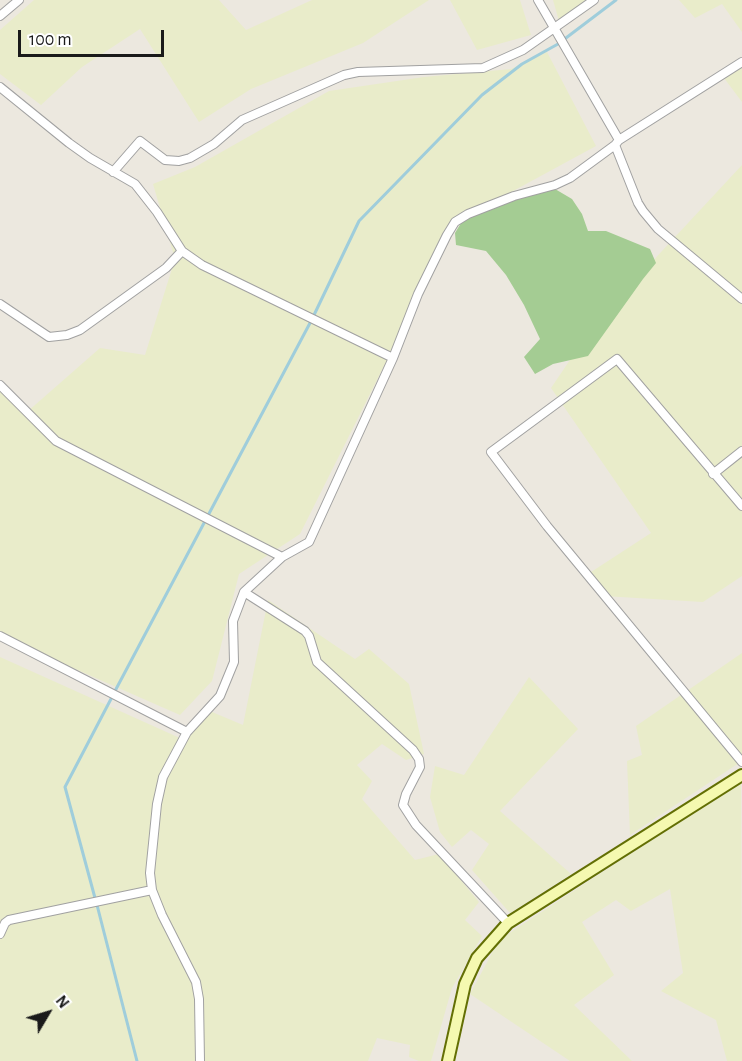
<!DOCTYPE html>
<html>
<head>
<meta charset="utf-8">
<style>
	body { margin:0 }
	#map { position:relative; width:742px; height:1061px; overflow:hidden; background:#ece8df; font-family:"Alegreya Sans",sans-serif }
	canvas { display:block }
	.north { position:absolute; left:18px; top:983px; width:60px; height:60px; -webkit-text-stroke:4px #fff; paint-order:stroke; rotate:52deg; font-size:16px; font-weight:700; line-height:24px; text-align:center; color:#1a1a1a }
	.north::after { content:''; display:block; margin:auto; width:21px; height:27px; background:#1a1a1a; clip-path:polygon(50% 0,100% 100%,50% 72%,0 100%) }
	.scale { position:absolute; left:18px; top:30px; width:146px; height:27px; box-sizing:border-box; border:3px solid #1a1a1a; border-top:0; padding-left:8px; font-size:18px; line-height:21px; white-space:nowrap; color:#1a1a1a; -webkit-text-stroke:4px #fff; paint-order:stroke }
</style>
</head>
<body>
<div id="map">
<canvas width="742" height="1061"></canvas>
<div class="north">N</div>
<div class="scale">100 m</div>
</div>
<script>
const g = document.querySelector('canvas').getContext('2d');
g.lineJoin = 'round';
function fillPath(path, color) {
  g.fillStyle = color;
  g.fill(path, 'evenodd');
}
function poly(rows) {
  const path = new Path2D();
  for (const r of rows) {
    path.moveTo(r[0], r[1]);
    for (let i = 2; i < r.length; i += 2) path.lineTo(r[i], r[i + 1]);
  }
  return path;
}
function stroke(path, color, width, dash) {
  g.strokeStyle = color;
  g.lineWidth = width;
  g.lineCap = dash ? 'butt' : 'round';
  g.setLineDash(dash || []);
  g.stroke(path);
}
const farmland = poly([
	[34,0,219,0,246,30,312,0,429,0,363,43,251,89,199,122,140,29,82,67,41,105,0,74,0,30],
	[450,0,520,0,531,35,477,50],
	[553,0,587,0,559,21],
	[679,0,742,0,742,32,722,4,695,18],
	[547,52,596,146,456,222,300,534,239,574,212,681,180,715,0,636,0,387,27,412,100,348,145,355,175,259,153,184,195,167,329,91,424,77,511,69],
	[742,64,742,102,724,78],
	[742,165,742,576,703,602,604,596,588,574,651,533,551,388,595,323],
	[268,600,355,659,369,649,409,684,424,754,406,760,382,744,357,765,372,781,362,799,415,860,439,854,479,902,465,920,482,936,452,988,431,1061,419,1061,409,1057,410,1045,377,1038,368,1061,0,1061,0,657,182,739,205,709,243,725],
	[742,653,742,761,630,835,627,761,642,755,636,726],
	[529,677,578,729,500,811,571,874,510,913,472,870,489,844,471,830,452,847,440,832,430,797,435,766,464,775],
	[741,781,742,1061,727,1061,716,1020,661,991,683,973,670,889,631,911,616,900,582,922,614,975,574,1005,632,1061,570,1061,470,994,499,940]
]);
const forest = poly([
	[555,189,572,199,582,214,588,231,606,231,650,249,656,263,643,279,588,356,553,364,535,374,524,357,540,339,524,305,506,275,486,251,456,245,455,233,461,223,475,215,517,198]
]);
const stream = poly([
	[314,315,359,221,482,95,522,64,558,44,616,0],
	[115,691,310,323],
	[95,898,65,787,112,697],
	[97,905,137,1061]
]);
const street = poly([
	[538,0,619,140],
	[0,16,19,0],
	[0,87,69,143,90,158,135,184,157,212,182,251,202,265,393,358],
	[615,145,638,203,643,211,658,229,742,299],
	[113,172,140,141,165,160,179,161,190,158,214,144,242,120,344,75,358,72,483,68,523,50,594,0],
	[0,304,49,337,67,335,80,330,166,268,182,251],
	[0,385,56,441,282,557],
	[713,474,742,451],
	[742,506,617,359,491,452,547,526,742,762],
	[244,592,305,631,309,636,317,662,413,750,419,759,420,767,406,794,403,805,416,825,508,923],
	[0,636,187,732],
	[0,934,5,923,9,920,152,890],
	[200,1061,199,999,196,982,162,915,152,890,150,873,157,804,163,777,187,732,220,696,234,662,233,621,244,592,282,557,309,542,393,358,418,294,447,235,455,222,468,214,514,196,555,185,570,178,615,145,619,140,742,62]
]);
const secondary = poly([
	[448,1061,465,984,477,958,508,923,742,775]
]);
fillPath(farmland, '#e9ecca');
fillPath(forest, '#a4cc93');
stroke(stream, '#9fcddb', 3);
stroke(street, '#a1a1a1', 10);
stroke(secondary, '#636f04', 14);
stroke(street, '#fff', 8);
stroke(secondary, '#f5f9b0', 10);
</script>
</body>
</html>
